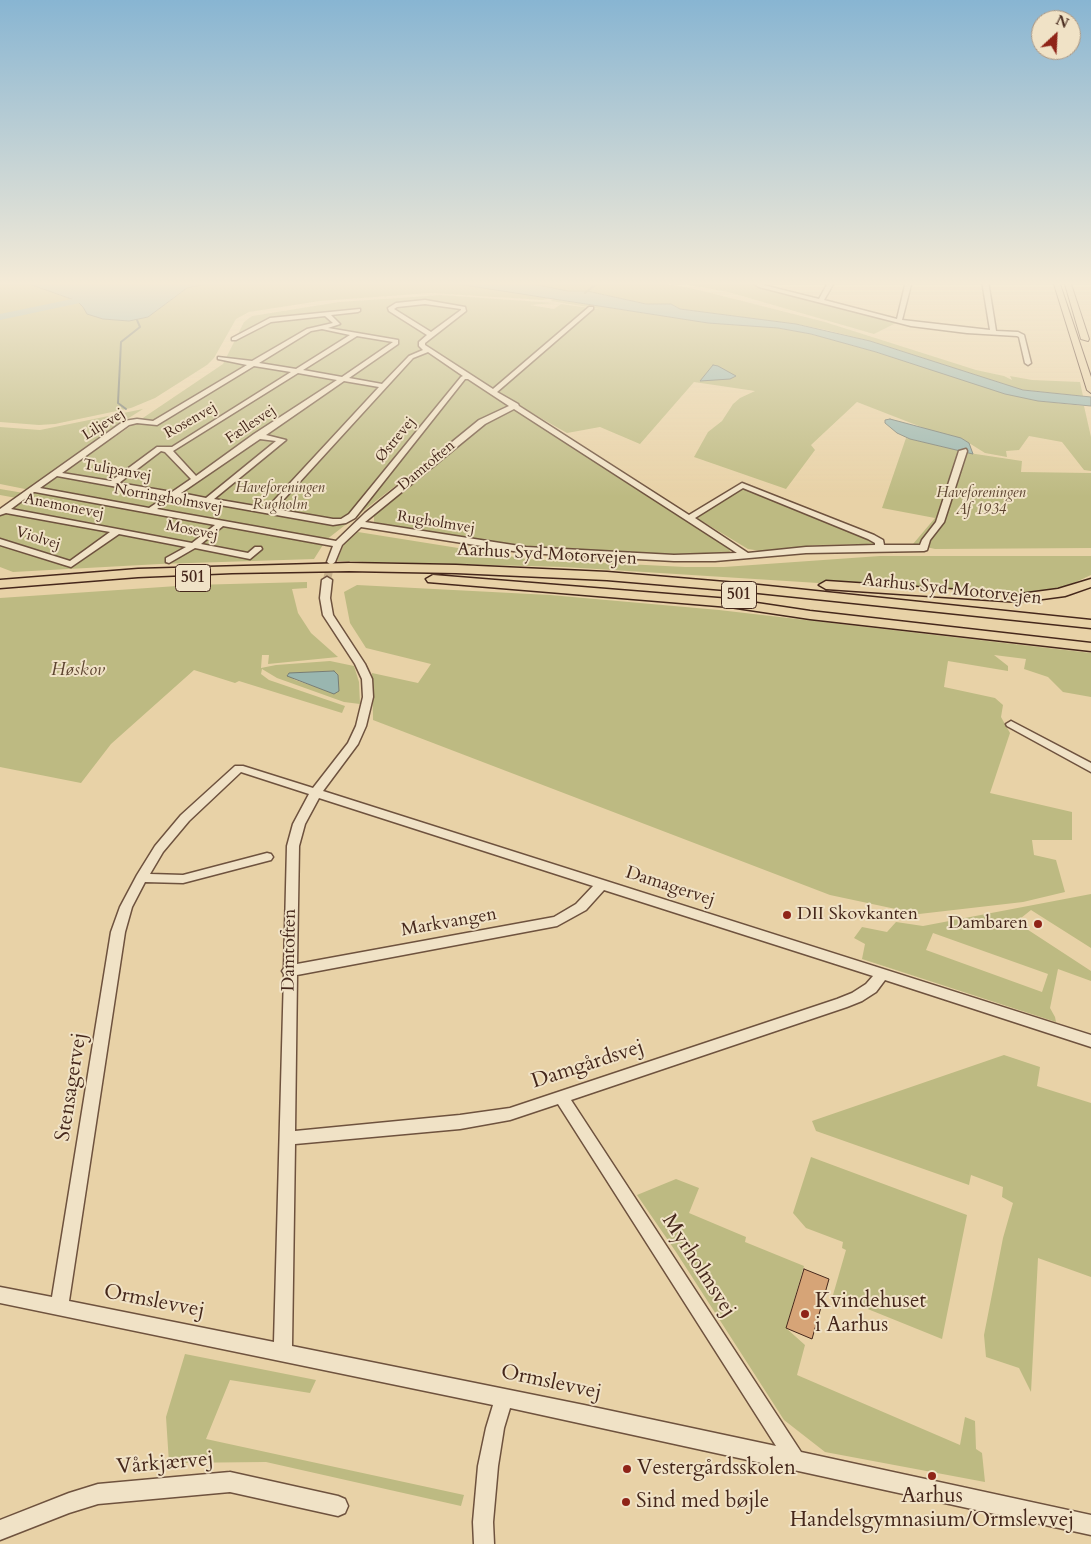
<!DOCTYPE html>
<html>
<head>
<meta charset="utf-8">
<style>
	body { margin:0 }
	#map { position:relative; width:1091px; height:1544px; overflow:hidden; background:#e8d2a7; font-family:Cardo,serif }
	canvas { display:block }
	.north { position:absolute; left:1031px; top:10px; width:50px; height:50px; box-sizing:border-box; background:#f0e2c6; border:1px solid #ac9782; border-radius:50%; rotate:25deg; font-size:14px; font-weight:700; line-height:20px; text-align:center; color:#45271b }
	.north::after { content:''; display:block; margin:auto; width:18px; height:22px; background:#8f2418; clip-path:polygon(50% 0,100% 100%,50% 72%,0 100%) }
</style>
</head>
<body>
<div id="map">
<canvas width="1091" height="1544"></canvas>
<div class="north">N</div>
</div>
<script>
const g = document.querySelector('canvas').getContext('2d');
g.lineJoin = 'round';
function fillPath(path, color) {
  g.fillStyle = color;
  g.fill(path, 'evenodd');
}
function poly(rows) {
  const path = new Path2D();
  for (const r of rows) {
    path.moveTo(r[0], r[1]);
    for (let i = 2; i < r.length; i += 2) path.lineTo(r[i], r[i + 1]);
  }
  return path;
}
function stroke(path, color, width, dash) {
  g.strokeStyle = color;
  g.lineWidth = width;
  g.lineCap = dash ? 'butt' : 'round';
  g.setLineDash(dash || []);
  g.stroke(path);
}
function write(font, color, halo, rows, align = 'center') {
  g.font = font + ' Cardo,serif';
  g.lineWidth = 4;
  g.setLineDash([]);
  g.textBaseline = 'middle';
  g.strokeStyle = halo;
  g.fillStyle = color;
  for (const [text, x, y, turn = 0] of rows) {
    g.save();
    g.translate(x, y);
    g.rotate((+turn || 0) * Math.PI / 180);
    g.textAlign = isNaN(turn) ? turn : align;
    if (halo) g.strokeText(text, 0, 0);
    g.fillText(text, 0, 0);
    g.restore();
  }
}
const green = poly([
	[0,281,26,281,32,285,77,301,103,319,129,321,148,317,187,288,221,281,438,281,549,298,543,300,431,293,320,301,249,312,236,319,214,358,207,365,155,398,131,408,55,424,39,425,0,422],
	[517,281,651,281,695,289,825,322,976,370,1004,376,1012,380,1010,376,1032,380,1080,382,1083,396,1023,390,870,341,826,330,796,324,680,309,671,304,646,304,587,291,568,291],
	[666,281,753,281,751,284,898,322,874,334,728,292],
	[442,295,554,303,530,305,554,309,561,304,606,310,551,301,553,299,708,323,778,328,811,334,876,352,1038,401,1084,406,1091,437,1091,471,1084,470,1062,442,1029,436,1019,450,1006,451,1007,457,985,453,961,438,929,430,857,402,811,445,815,450,786,489,694,457,708,432,722,421,733,404,740,398,755,391,694,382,640,444,600,427,567,433,516,404,481,419,326,540,314,559,160,564,13,572,0,567,0,514,22,499,0,495,0,489,30,494,223,364,244,322,252,316,339,302],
	[143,409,105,433,109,434,30,490,0,484,0,427,40,430],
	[519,410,728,543,730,552,717,555,683,556,504,545,374,523,374,513,470,432,508,411],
	[906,438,969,453,1022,461,1021,472,1091,473,1091,548,935,549,913,544,935,518,882,508],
	[737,485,872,539,874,544,817,545,761,551,748,549,690,514],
	[358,532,527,559,685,567,724,567,880,556,1091,556,1091,575,1063,588,1008,595,565,567,337,561,344,544],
	[307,582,307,588,292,589,298,613,311,633,338,657,268,664,269,655,262,655,261,668,276,665,330,661,354,666,359,682,360,704,344,702,277,678,262,669,261,674,269,680,345,706,342,713,239,681,235,683,194,670,111,744,81,783,0,767,0,598,192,585],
	[334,671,337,693,334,693,295,680,287,674],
	[357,585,550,595,719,610,1091,653,1091,697,1063,692,1048,677,1024,669,1026,659,994,655,1008,666,1008,671,948,661,944,687,995,698,1003,705,1001,717,1010,733,990,793,1072,812,1072,840,1032,840,1034,855,1056,860,1065,892,1023,902,919,914,830,895,373,720,372,673,418,683,431,664,366,648,350,623,344,592],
	[1091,894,1091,948,1031,910,1016,922,1091,971,1091,981,1058,969,1050,1008,1055,1017,1056,1022,862,959,865,944,854,938,862,927,887,932,896,922,923,926],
	[933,933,1048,974,1042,992,926,950],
	[1004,1055,1040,1067,1037,1086,1091,1103,1091,1277,1038,1258,1031,1392,1019,1368,986,1357,984,1335,1003,1238,1013,1203,1002,1197,1003,1187,971,1175,969,1185,816,1131,812,1121],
	[811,1157,967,1215,942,1339,833,1295,846,1250,842,1248,843,1242,806,1228,793,1213],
	[676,1179,699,1188,689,1213,746,1237,745,1242,804,1266,786,1328,805,1345,797,1375,960,1445,965,1417,975,1421,976,1449,982,1453,985,1482,825,1452,784,1420,676,1252,637,1195],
	[185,1354,316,1380,310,1393,230,1380,206,1439,464,1495,461,1506,266,1462,169,1463,166,1417]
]);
const water = poly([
	[26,281,221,281,187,288,148,317,129,321,103,319,87,314,83,307,77,301,32,285,26,281],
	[438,281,517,281,568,291,587,291,646,304,671,304,680,309,796,324,870,341,1023,390,1091,397,1091,406,1038,401,1005,394,876,352,811,334,778,328,708,323,438,281],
	[713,365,718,366,736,376,730,379,700,381,713,365],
	[890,419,961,438,969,443,973,454,910,439,897,433,885,423,885,420,890,419],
	[334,671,338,675,339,691,334,694,287,676,289,673,334,671]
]);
const stream = poly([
	[585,293,600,281],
	[126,409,118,403,121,342,140,327,137,320]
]);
const river = poly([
	[77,298,82,301,80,303,0,320,0,314,77,298]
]);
const building = poly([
	[804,1269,829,1279,812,1339,786,1328,804,1269]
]);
const minorTunnel = poly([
	[327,580,331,562]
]);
const minor = poly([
	[755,281,761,281,760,283,763,285,819,299,829,281,835,281,824,300,897,319,906,281,912,281,902,320,990,330,982,281,988,281,996,331,1018,332,1024,335,1031,363,1028,365,1025,363,1019,337,1017,336,967,333,911,326,759,287,754,284,755,281],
	[425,300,465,307,466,311,425,343,425,345,493,389,589,307,593,307,593,309,497,392,518,404,519,406,689,515,742,483,874,535,883,540,884,545,920,545,922,540,936,522,959,451,966,449,967,451,944,522,930,540,927,550,924,551,806,553,715,561,674,561,526,553,361,527,342,545,335,562,331,565,327,562,333,546,223,526,201,544,248,553,255,547,261,547,262,549,250,559,195,548,169,563,166,562,166,558,186,547,119,534,71,567,0,545,0,539,70,561,110,532,6,513,0,515,0,509,124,421,137,419,153,421,247,365,218,359,218,357,252,361,307,329,333,323,325,316,271,322,236,340,232,340,232,338,270,318,360,309,360,311,358,312,331,315,340,324,328,328,398,340,398,344,349,378,382,384,409,356,423,350,419,346,419,342,427,335,389,311,388,308,396,303,425,300],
	[425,304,461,309,461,310,431,332,394,309,397,307,425,304],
	[322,329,350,335,296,369,259,363,311,331,322,329],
	[357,336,393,342,342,377,303,370,357,336],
	[428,352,463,376,461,377,349,514,341,519,333,519,275,509,413,358,428,352],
	[254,366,291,372,172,447,157,447,111,481,62,473,129,425,137,423,157,425,254,366],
	[298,373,337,380,254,434,196,476,173,451,298,373],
	[465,379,468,379,509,406,479,420,365,513,336,541,157,509,175,497,333,525,346,523,355,518,465,379],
	[344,381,379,387,267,508,214,499,286,440,266,435,344,381],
	[514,409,737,553,674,555,526,547,365,522,485,424,514,409],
	[260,439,276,441,206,498,181,493,260,439],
	[161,451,165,452,191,479,172,492,119,483,161,451],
	[57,476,167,496,149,508,40,488,57,476],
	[743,488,868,539,875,543,875,545,806,547,748,553,695,518,743,488],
	[34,492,35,492,215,525,192,543,11,509,34,492],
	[327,577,332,580,330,598,333,615,365,664,372,679,373,697,366,726,358,744,323,791,1091,1035,1091,1047,885,980,876,992,862,1001,847,1007,571,1100,801,1452,1091,1515,1091,1535,510,1408,504,1428,498,1466,493,1522,494,1544,474,1544,473,1522,478,1466,486,1428,493,1405,0,1303,0,1287,52,1297,111,932,120,907,137,875,155,846,181,815,235,766,243,766,313,788,348,743,356,726,363,697,362,679,355,664,323,615,320,598,322,580,327,577],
	[241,772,309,794,293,824,287,846,284,968,282,971,284,974,274,1342,69,1301,125,932,132,907,145,882,183,883,271,860,273,857,271,854,267,853,183,875,150,874,163,852,189,821,241,772],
	[319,798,593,886,576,904,554,917,297,964,299,846,305,824,319,798],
	[604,890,873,976,866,984,852,993,837,999,510,1108,460,1115,295,1131,297,975,557,926,586,910,604,890],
	[558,1104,776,1446,584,1405,292,1346,295,1144,460,1129,510,1120,558,1104],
	[1011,721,1091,763,1091,772,1007,726,1006,724,1011,721],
	[230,1472,338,1496,345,1499,348,1506,345,1513,338,1516,230,1492,98,1504,69,1513,0,1540,0,1520,69,1493,98,1484,230,1472]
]);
const major = poly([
	[1053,281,1059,281,1091,377,1091,393,1087,390,1053,281],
	[1064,281,1070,281,1089,339,1088,341,1081,339,1064,281]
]);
const highway = poly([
	[349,563,456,565,607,572,749,584,1091,620,1091,628,749,592,607,580,456,573,349,571,232,573,138,577,0,588,0,580,138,569,349,563],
	[433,575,730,599,810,611,1091,643,1091,651,810,619,730,607,428,582,426,579,433,575],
	[1091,579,1091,587,1065,596,1020,602,826,589,819,585,826,581,1020,594,1058,589,1091,579]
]);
const markers = [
	[787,915,5,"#8f2418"],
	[1038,924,5,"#8f2418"],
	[805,1314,5,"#8f2418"],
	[627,1469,5,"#8f2418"],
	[932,1476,5,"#8f2418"],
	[626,1502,5,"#8f2418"]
];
const farStreetnames = [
	["Rosenvej",191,421,-30],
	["Liljevej",104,425,-32],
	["Fællesvej",251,425,-34],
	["Østrevej",396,440,-51],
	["Damtoften",427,466,-40],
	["Tulipanvej",117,471,10],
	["Norringholmsvej",168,499,10],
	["Anemonevej",64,507,11],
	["Rugholmvej",436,523,9],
	["Mosevej",192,531,11],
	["Violvej",38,539,17]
];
const farParknames = [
	["Haveforeningen",280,489],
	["Rugholm",280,506],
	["Haveforeningen",981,494],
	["Af 1934",981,511]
];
const shields = [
	[193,578,35],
	[739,595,35]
];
const shieldNames = [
	["501",193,578],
	["501",739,595]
];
const streetNames = [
	["Aarhus Syd Motorvejen",547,555,3],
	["Aarhus Syd Motorvejen",952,590,6],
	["Damagervej",670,887,18],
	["Markvangen",449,923,-10],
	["Damtoften",290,950,-89]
];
const parkNames = [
	["Høskov",78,671]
];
const poiNames = [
	["DII Skovkanten",797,915],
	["Dambaren",1028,924,"right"]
];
const nearStreetnames = [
	["Damgårdsvej",588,1065,-18],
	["Stensagervej",72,1087,-81],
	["Myrholmsvej",698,1266,57],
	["Ormslevvej",154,1302,11],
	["Ormslevvej",551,1383,12],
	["Vårkjærvej",165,1464,-5]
];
const nearPoinames = [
	["Kvindehuset",815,1302],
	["i Aarhus",815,1326],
	["Vestergårdsskolen",637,1469],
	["Aarhus",932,1497,"center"],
	["Handelsgymnasium/Ormslevvej",932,1521,"center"],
	["Sind med bøjle",636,1502]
];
fillPath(green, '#bdba82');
fillPath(water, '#99b6b0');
stroke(water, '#777d74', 1);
stroke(stream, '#777d74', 2);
fillPath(river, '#99b6b0');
fillPath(building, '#d6a477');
stroke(building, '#45271b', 1);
stroke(minorTunnel, '#c7b08b', 8, [8, 4.5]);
stroke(minor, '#6e523e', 3);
stroke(major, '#45271b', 2);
stroke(highway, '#45271b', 3);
fillPath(minor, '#f0e2c6');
fillPath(major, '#e8d2a7');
fillPath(highway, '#e8d2a7');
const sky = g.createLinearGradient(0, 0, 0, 497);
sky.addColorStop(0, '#88b5d2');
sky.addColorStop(0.57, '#f5ebd7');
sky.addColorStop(1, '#f5ebd700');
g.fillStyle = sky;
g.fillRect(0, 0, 1091, 497);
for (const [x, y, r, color] of markers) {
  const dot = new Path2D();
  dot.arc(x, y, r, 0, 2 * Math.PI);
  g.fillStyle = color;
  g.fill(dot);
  stroke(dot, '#f0e2c6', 2);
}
write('15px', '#45271b', '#f0e2c6', farStreetnames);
write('italic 15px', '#5d4430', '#f0e2c6', farParknames);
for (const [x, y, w] of shields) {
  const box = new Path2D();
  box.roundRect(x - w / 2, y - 13.5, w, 27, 4);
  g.fillStyle = '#f0e2c6';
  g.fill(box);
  stroke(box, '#45271b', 1);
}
write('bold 16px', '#45271b', null, shieldNames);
write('18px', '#45271b', '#f0e2c6', streetNames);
write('italic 18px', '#5d4430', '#f0e2c6', parkNames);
write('18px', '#45271b', '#f0e2c6', poiNames, 'left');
write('21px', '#45271b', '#f0e2c6', nearStreetnames);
write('21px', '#45271b', '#f0e2c6', nearPoinames, 'left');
</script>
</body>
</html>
